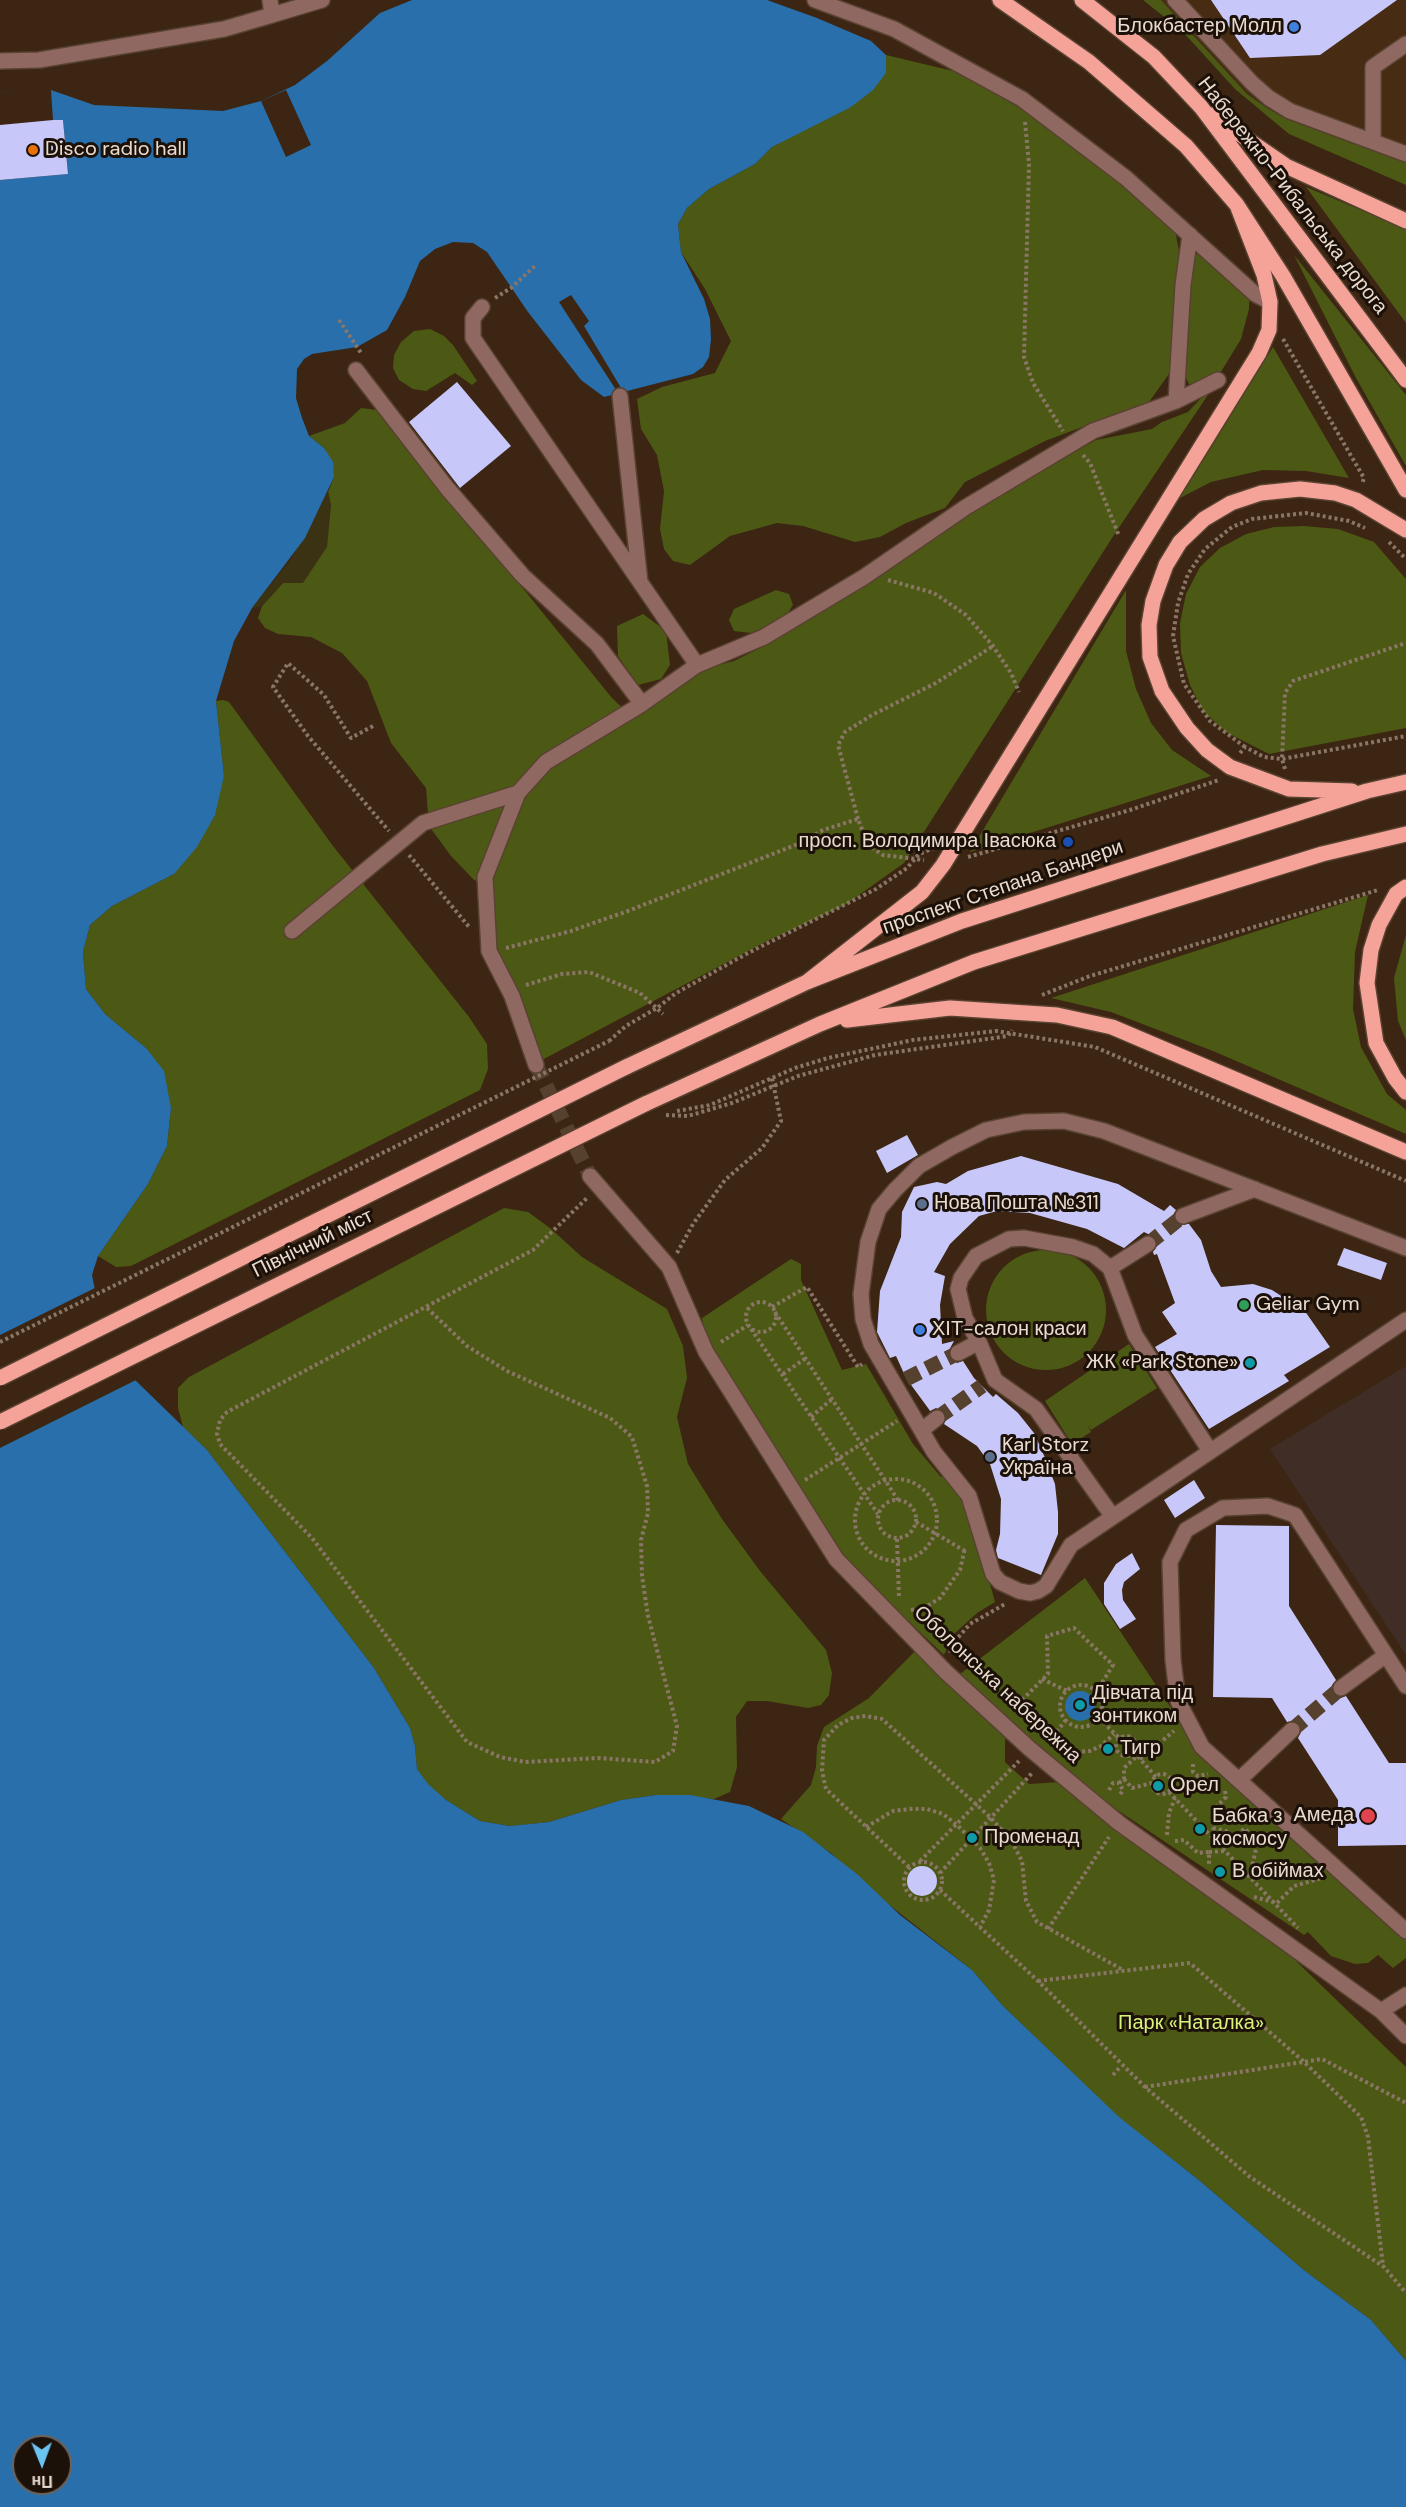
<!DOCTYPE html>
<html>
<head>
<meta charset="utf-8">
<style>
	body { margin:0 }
	#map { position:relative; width:1406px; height:2507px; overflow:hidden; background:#3c2512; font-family:"DM Sans",sans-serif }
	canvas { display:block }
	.north { position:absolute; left:12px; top:2435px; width:60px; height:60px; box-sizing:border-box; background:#1b1109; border:2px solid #6e6258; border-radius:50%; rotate:179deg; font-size:16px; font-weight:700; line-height:24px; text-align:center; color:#eadbcf }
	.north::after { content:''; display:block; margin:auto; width:21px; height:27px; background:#6ac3f1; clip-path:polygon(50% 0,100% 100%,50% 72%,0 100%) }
</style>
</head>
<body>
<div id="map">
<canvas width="1406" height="2507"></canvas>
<div class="north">Пн</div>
</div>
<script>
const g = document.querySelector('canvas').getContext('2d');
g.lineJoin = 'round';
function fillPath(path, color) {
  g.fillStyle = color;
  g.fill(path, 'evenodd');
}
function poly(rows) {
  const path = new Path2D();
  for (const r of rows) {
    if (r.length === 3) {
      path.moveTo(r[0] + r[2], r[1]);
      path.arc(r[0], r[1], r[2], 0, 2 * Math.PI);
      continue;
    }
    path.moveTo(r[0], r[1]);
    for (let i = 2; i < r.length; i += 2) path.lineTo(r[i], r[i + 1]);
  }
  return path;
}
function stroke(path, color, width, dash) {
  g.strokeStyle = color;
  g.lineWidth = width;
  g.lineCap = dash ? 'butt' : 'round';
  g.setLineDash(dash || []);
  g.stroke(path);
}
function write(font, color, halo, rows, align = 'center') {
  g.font = font + ' "DM Sans",sans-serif';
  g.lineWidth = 6;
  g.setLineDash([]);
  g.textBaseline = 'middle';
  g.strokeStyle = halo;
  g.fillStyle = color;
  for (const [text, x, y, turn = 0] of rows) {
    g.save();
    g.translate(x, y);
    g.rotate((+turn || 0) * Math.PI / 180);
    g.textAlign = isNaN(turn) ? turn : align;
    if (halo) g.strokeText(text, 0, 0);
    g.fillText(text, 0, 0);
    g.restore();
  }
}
const built = poly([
	[1160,0,1406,0,1406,163,1286,119,1267,108,1247,94]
]);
const education = poly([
	[1406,1366,1406,1655,1270,1449]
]);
const green = poly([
	[1143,0,1161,0,1247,94,1267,108,1286,119,1406,163,1406,185,1289,134,1235,89,1183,32],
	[886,55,953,71,1018,101,1079,147,1175,230,1179,251,1171,371,1149,402,1045,441,965,482,945,508,906,523,880,537,855,542,803,526,777,523,730,536,690,565,673,561,664,549,660,529,664,491,657,455,641,429,637,399,662,387,715,373,731,341,705,289,681,252,678,224,687,208,709,189,755,164,772,147,807,128,886,73],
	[1306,187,1406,229,1406,323],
	[1198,251,1249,297,1249,309,1241,339,1219,375,1196,386,1189,384,1184,374,1192,264],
	[1294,255,1406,395,1406,466,1356,378],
	[430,329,444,336,453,345,477,381,472,385,455,373,426,391,413,389,399,380,393,368,394,355,401,342,414,331],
	[1273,347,1349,478,1306,471,1263,470,1211,482,1180,498],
	[1218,380,1114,535,904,863,845,905,767,941,540,1061,492,933,489,889,473,879,451,856,429,826,426,788,391,743,367,681,342,653,311,637,278,634,265,628,258,618,262,606,283,583,331,506,328,492,334,477,324,448,309,436,345,423,361,408,378,410,612,698,631,716,650,709,699,670,734,661,760,648,970,511,1096,440,1152,429,1162,422,1188,412],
	[1304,526,1338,529,1374,542,1406,579,1406,728,1269,754,1226,732,1203,711,1190,685,1181,653,1180,623,1186,594,1200,567,1220,548,1246,534,1274,527],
	[776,590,789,594,793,605,784,619,751,633,734,631,729,620,734,609],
	[1126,590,1126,651,1136,689,1151,723,1172,750,1211,776,970,852],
	[643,614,666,631,670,665,661,679,638,685,618,656,617,626],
	[223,700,229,702,333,846,469,1017,487,1044,488,1069,480,1090,131,1266,116,1267,98,1256,148,1184,167,1146,171,1108,146,1048,105,1014,86,989,83,952,90,925,112,906,174,874,224,776,216,701],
	[1368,895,1355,952,1353,1009,1361,1047,1387,1094,1406,1110,1406,1134,1213,1051,1111,1012,1051,998],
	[1406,935,1406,1040,1398,1021,1394,978],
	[504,1208,528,1212,550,1228,582,1257,667,1309,683,1346,687,1378,677,1417,688,1464,722,1519,760,1571,826,1650,832,1673,829,1695,821,1705,808,1708,767,1701,747,1701,736,1717,737,1767,730,1792,714,1799,656,1795,621,1800,549,1822,511,1826,480,1821,446,1800,427,1784,417,1769,415,1746,410,1728,374,1668,207,1450,183,1427,178,1408,178,1388,189,1377],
	[1046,1310,60],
	[791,1259,801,1264,801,1280,842,1370,866,1364,913,1444,941,1477,947,1473,967,1499,995,1602,977,1613,953,1635,944,1655,840,1556,706,1346,702,1318],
	[1129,1344,1157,1388,1091,1430,1087,1424,1091,1432,1072,1444,1045,1401],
	[1085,1578,1208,1764,1406,1939,1406,1958,1393,1968,1378,1955,1368,1963,1355,1964,1331,1956,1308,1932,1304,1935,1107,1803,1042,1750,960,1674],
	[916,1650,1005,1733,1005,1762,1029,1784,1061,1782,1268,1934,1406,2067,1406,2361,1371,2320,1305,2271,1200,2181,1118,2117,1003,2006,972,1970,878,1896,831,1853,781,1819,811,1785,816,1767,817,1746,824,1727,869,1698]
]);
const sand = poly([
	[328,492,331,506,327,547,303,583,283,583,262,606,252,608,291,559]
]);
const water = poly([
	[412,0,767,0,817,18,871,41,886,55,886,73,873,90,851,107,772,147,755,164,709,189,687,208,678,224,681,252,704,299,710,319,711,339,709,357,703,367,693,374,604,397,581,380,528,312,487,252,473,243,453,242,435,249,420,261,405,297,387,330,357,347,312,354,304,359,297,369,296,398,302,418,309,436,324,448,333,462,334,477,305,538,252,608,234,641,216,701,224,776,215,815,197,847,174,874,112,906,90,925,83,952,86,989,105,1014,146,1048,164,1071,171,1108,167,1146,148,1184,98,1256,92,1275,101,1320,131,1376,207,1450,374,1668,410,1728,415,1746,417,1769,428,1784,446,1800,480,1821,510,1826,549,1822,621,1800,656,1795,690,1795,749,1806,803,1832,857,1874,900,1915,972,1970,1003,2006,1119,2117,1200,2181,1305,2271,1371,2320,1406,2361,1406,2507,0,2507,0,92,51,90,94,105,223,111,261,101,295,85,327,61,380,13],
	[24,2447,60,2447,60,2483,24,2483],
	[1080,1706,15]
]);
const pier = poly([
	[25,90,51,90,53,120,63,120,68,174,0,180,0,92],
	[286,90,311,145,286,157,261,101],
	[571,295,589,321,584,326,624,393,620,396,559,302],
	[97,1287,104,1319,138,1379,0,1448,0,1335]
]);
const building = poly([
	[1211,0,1397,0,1320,55,1250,58],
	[53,120,63,120,68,174,0,180,0,125],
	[457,382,511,446,460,488,409,422],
	[907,1135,918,1155,887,1173,876,1151],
	[1021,1156,1118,1184,1164,1211,1170,1205,1176,1210,1173,1215,1176,1223,1189,1224,1201,1240,1211,1271,1221,1287,1253,1284,1272,1290,1289,1301,1295,1297,1330,1347,1284,1375,1289,1381,1209,1429,1155,1347,1177,1334,1162,1312,1175,1303,1157,1254,1154,1255,1153,1252,1158,1244,1156,1238,1144,1232,1124,1248,1087,1229,1030,1213,997,1211,979,1216,950,1244,934,1272,945,1276,940,1305,942,1344,954,1341,948,1352,950,1358,957,1363,963,1361,974,1378,993,1397,996,1394,1018,1413,1034,1433,1043,1453,1055,1484,1058,1512,1058,1534,1041,1575,998,1558,996,1550,1000,1534,1001,1499,990,1464,977,1446,944,1424,947,1417,944,1412,936,1408,930,1411,928,1408,906,1378,896,1356,890,1358,877,1332,880,1291,901,1237,902,1212,914,1187,937,1182,946,1184,968,1171],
	[1344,1248,1387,1263,1381,1280,1337,1265],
	[1194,1480,1205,1498,1175,1518,1164,1500],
	[1216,1525,1289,1526,1289,1606,1336,1680,1332,1685,1334,1694,1341,1698,1346,1696,1389,1763,1406,1763,1406,1845,1338,1846,1338,1800,1298,1738,1301,1732,1299,1724,1294,1721,1287,1722,1272,1698,1213,1697],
	[1132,1553,1140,1569,1124,1582,1122,1590,1123,1600,1136,1619,1120,1629,1104,1604,1104,1583,1116,1564],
	[922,1881,15]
]);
const minorTunnel = poly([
	[536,1065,590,1176],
	[1148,1244,1183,1216],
	[906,1379,958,1353],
	[937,1418,982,1386],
	[1292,1730,1341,1688]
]);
const path = poly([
	[1025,122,1029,164,1024,357,1033,383,1063,431],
	[495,298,511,288,537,264],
	[339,320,361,353],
	[1283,339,1364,478,1362,484],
	[1083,455,1090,463,1119,536],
	[1389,542,1406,559],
	[888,580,934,593,966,615,993,646,1011,673,1019,692],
	[373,726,351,738,324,695,288,663,273,687,308,736,389,831],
	[1245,747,1210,721,1184,684,1173,636,1178,603,1188,574,1205,549,1232,527,1252,519,1306,513,1349,521,1365,528],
	[1240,753,1245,747,1264,757,1282,759,1406,736],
	[1285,769,1282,759,1285,693,1293,681,1406,643],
	[858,819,838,745,845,732,872,715,936,683,993,646],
	[409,855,470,928],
	[968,857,1130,810,1219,780],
	[506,948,571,931,628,911,798,844,823,830,858,819,868,845,883,855,924,860],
	[526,985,562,974,589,972,640,993,663,1014],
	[1042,995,1090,976,1378,890],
	[609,1041,626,1026,657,1008,676,993,748,953,876,889,907,868,919,854,934,848],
	[677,1111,710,1105,795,1068,828,1058,913,1040,996,1031,1095,1047,1406,1181],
	[666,1115,688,1116,732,1103,798,1076,875,1055,1008,1036,1012,1030],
	[677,1253,693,1224,725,1180,762,1148,781,1121,772,1078],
	[761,1317,15],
	[772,1307,807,1287,858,1367,862,1364],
	[427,1308,467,1346,507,1371,610,1418,632,1437,647,1486,648,1513,641,1540,642,1576,648,1616,677,1726,673,1751,655,1762,598,1758,525,1762,500,1757,467,1742,312,1538,220,1444,217,1434,220,1420,227,1412,533,1250,587,1198],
	[775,1312,898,1500],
	[751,1329,878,1514],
	[721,1342,748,1325],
	[783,1374,806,1358],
	[811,1417,832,1399],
	[896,1520,41],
	[805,1480,897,1421],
	[897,1519,19],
	[916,1522,965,1551],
	[897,1539,899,1598],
	[911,1610,924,1608,940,1598,960,1570,965,1548],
	[950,1653,955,1641,970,1624,1005,1604],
	[1042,1679,1067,1691],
	[1081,1706,21],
	[1099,1718,1119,1738],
	[1126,1746,10],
	[1049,1739,1018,1709,1018,1704,1048,1674,1047,1636,1074,1628,1113,1665,1097,1691],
	[1049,1741,1066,1720],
	[1059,1747,1073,1752,1090,1751,1101,1746,1114,1734],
	[1134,1752,1156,1777],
	[1140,1759,1174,1731],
	[1193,1764,1193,1772,1198,1776,1208,1774],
	[1162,1784,10],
	[1124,1779,1132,1788,1152,1783],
	[1119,1783,1124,1779,1124,1768,1137,1756],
	[1109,1790,1113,1783,1119,1783,1123,1790,1119,1796],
	[1225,1791,1226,1797,1214,1809,1213,1828,1226,1831,1233,1839,1245,1828,1257,1845,1250,1875],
	[1169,1792,1298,1928],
	[866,1827,893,1811,910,1809,927,1809,943,1814,957,1825,980,1848,989,1863,994,1880,989,1910,980,1927],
	[1167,1835,1169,1813,1175,1798],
	[1175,1841,1184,1840,1198,1853,1209,1852,1209,1865],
	[1209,1852,1225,1851],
	[920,1861,1019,1761],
	[923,1881,19],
	[909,1867,826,1789,822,1771,824,1740,838,1725,852,1718,866,1716,882,1719,990,1817,1011,1840,1022,1861,1026,1901,1037,1922,1123,1970],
	[940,1873,1033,1772],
	[940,1890,1038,1981,1145,2087,1250,2177,1384,2267,1406,2293],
	[1254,1897,1277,1903,1294,1886,1322,1878],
	[1048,1929,1109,1837],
	[1038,1981,1190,1963,1303,2061,1361,2117,1368,2137,1383,2266],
	[1113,2075,1121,2066],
	[1145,2087,1322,2059,1406,2103]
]);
const minor = poly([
	[815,0,894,29,1022,99,1126,178,1255,294,1270,302],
	[1175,0,1252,83,1269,98,1290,111,1406,154],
	[272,15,322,0],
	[0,61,39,60,224,29,272,15,270,0],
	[1373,141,1373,67,1406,44],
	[482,307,473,318,473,338,640,582],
	[356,370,447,488,523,576,597,644,642,704],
	[620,396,640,582,697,665],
	[1184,397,1176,401,1183,285,1190,235],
	[292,931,423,823,518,793],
	[536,1065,512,996,489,951,485,877,518,793,546,762,642,704,697,665,764,637,864,577,966,507,1093,431,1176,401,1218,380],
	[590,1176,669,1267,706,1352,836,1559,946,1672,1030,1749,1119,1823,1381,2011,1406,2036],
	[1183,1216,1255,1189],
	[1406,1248,1104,1131,1064,1121,1024,1122,986,1130,952,1147,919,1166,895,1190,879,1209,868,1242,861,1294,863,1319,871,1344,934,1452,969,1496,993,1574,1000,1582,1019,1591,1030,1593,1038,1591,1046,1586,1071,1545,1406,1320],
	[1110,1268,1135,1335,1210,1451],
	[958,1353,979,1342],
	[922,1430,937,1418],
	[1113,1517,1036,1409,995,1380,979,1342,965,1318,958,1289,961,1278,976,1256,1009,1239,1024,1238,1073,1247,1093,1254,1110,1268,1148,1244],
	[1406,1686,1295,1515,1268,1506,1223,1508,1186,1530,1170,1562,1173,1660,1178,1701,1202,1747,1406,1931],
	[1341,1688,1386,1655],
	[1239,1780,1292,1730],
	[1381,2011,1406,1995]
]);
const major = poly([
	[1000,0,1089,62,1186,146,1237,205,1283,276,1406,490],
	[1082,0,1154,57,1201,107,1406,380],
	[1212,115,1286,166,1406,221],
	[1352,791,1289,789,1230,767,1207,750,1187,728,1162,691,1150,657,1149,625,1153,601,1166,565,1180,542,1204,519,1231,503,1261,493,1300,489,1335,493,1356,500,1406,530],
	[1406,887,1396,894,1379,925,1371,950,1367,983,1376,1043,1395,1078,1406,1092],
	[807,982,922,892,943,865,1259,353,1269,330,1270,302,1264,275,1237,205],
	[847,1020,950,1008,1057,1015,1112,1027,1406,1152],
	[626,1067,807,982,962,921,1367,791,1406,782],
	[645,1104,820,1024,974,962,1322,854,1406,834]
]);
const pathBridge = poly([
	[0,1342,609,1041]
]);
const majorBridge = poly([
	[0,1378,626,1067],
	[0,1422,645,1104]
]);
const markers = [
	[1294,27,6,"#3f7fe0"],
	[33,150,6,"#e8710a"],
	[1068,842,6,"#1a4fb4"],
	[922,1204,6,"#5c6f8a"],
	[1244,1305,6,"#2e9e5b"],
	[920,1330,6,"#3f7fe0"],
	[1250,1363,6,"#0f9aa8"],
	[990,1457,6,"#5c6f8a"],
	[1080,1705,6,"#0f9aa8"],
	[1108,1749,6,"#0f9aa8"],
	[1158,1786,6,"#0f9aa8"],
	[1368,1816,8,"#e0444e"],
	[1200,1829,6,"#0f9aa8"],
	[972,1838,6,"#0f9aa8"],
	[1220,1872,6,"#0f9aa8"]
];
const poiNames = [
	["Блокбастер Молл",1282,27,"right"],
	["Disco radio hall",45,150],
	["просп. Володимира Івасюка",1056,842,"right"],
	["Нова Пошта №311",934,1204],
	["Geliar Gym",1256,1305],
	["ХІТ-салон краси",932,1330],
	["ЖК «Park Stone»",1238,1363,"right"],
	["Karl Storz",1002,1446],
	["Україна",1002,1469],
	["Дівчата під",1092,1694],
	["зонтиком",1092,1717],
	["Тигр",1120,1749],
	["Орел",1170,1786],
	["Амеда",1354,1816,"right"],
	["Бабка з",1212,1817],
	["космосу",1212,1840],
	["Променад",984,1838],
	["В обіймах",1232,1872]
];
const streetNames = [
	["Набережно-Рибальська дорога",1292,196,52],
	["проспект Степана Бандери",1003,888,-19],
	["Північний міст",313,1244,-26],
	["Оболонська набережна",997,1685,43]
];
const parkNames = [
	["Парк «Наталка»",1191,2024]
];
fillPath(built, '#472b12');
fillPath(education, '#402e26');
fillPath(green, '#4c5914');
fillPath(sand, '#3a3212');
fillPath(water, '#286fab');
fillPath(pier, '#3c2512');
fillPath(building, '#c7c7fa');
stroke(minorTunnel, '#56402e', 15, [15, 8]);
stroke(minor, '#584230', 18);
stroke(major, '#584230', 18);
stroke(path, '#8a7666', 4, [3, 3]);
stroke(minor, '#906862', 15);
stroke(major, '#f5a399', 15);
stroke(majorBridge, '#584230', 18, []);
stroke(pathBridge, '#8a7666', 4, [3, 3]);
stroke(majorBridge, '#f5a399', 15);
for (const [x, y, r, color] of markers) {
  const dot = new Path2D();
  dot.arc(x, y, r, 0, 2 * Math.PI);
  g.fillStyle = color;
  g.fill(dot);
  stroke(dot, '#1b1109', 2);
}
write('20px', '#eadbcf', '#1b1109', poiNames, 'left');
write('20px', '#eadbcf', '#1b1109', streetNames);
write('20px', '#d8f27b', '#1b1109', parkNames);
</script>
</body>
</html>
